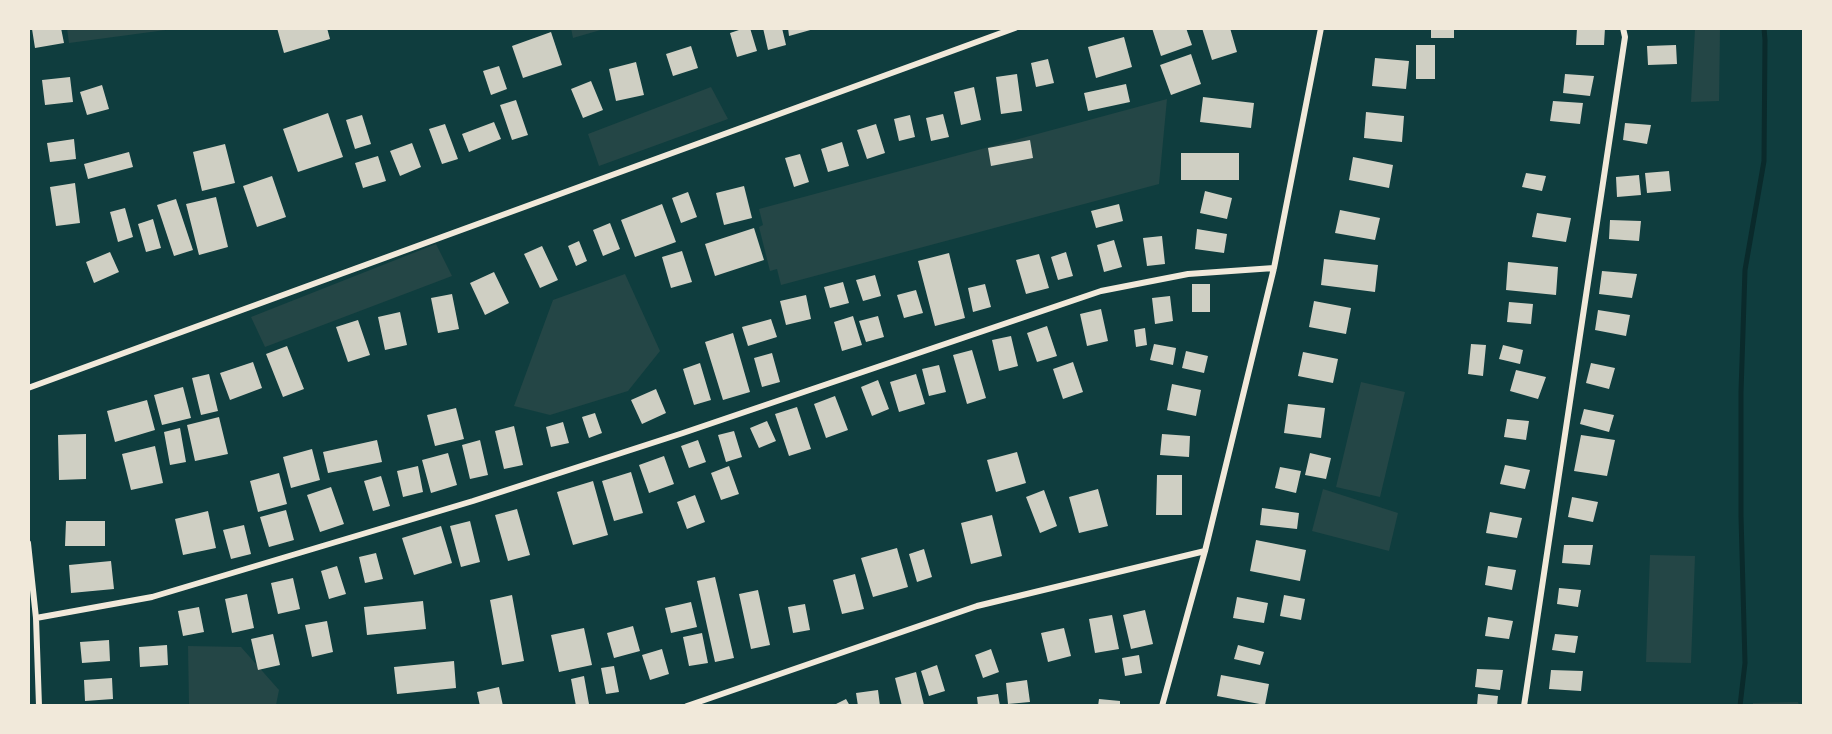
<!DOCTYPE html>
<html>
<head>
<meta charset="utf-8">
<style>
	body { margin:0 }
	#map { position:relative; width:1832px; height:734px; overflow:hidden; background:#0f3d3e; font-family:Inter,sans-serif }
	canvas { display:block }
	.frame { position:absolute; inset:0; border:30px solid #f1e9da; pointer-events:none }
</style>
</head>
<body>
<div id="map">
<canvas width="1832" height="734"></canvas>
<div class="frame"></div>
</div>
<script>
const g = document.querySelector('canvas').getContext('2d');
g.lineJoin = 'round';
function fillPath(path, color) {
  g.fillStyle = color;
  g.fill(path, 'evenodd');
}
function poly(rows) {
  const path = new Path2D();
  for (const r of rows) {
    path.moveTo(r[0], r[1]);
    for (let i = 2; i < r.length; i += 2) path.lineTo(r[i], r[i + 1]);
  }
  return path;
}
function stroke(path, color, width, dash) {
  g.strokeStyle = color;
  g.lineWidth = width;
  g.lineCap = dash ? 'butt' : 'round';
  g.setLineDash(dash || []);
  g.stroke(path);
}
const green = poly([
	[67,28,173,28,173,29,69,43],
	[571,28,604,28,604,29,573,38],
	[1695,29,1720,29,1719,101,1691,102],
	[711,87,728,119,599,166,588,134],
	[1167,99,1159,184,781,285,777,269,770,271,759,227,763,225,759,209],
	[436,244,452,276,265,347,251,317],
	[625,274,660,351,628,391,550,415,514,406,553,300],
	[1361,382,1405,392,1380,497,1336,487],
	[1323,489,1398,513,1389,551,1312,531],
	[1650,555,1695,556,1691,663,1646,662],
	[188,646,241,647,279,690,276,705,189,705],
	[1798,702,1799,705,1753,705,1753,703]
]);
const stream = poly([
	[1740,706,1745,663,1741,516,1741,392,1745,270,1764,161,1765,40,1764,28]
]);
const building = poly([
	[37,28,61,28,64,43,35,48,32,29],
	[277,28,327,28,330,39,284,53],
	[745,28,750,28,757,51,737,57,730,33],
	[763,28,782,28,786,45,768,50],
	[788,28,814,28,814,29,789,36],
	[1152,28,1186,28,1192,45,1161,56],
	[1202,28,1230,28,1237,52,1212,60],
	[1431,28,1454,28,1454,38,1431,38],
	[1577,28,1605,28,1604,45,1576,45],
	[551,32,562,65,523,78,512,46],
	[1124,37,1132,67,1096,78,1088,47],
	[1416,45,1435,45,1435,79,1416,79],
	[1676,45,1677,64,1648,65,1647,46],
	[691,46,698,68,673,76,666,54],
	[1191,54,1201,84,1171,95,1160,65],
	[1375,58,1409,61,1406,89,1372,86],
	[1048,59,1054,83,1036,87,1031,63],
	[636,62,644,95,616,101,609,69],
	[499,66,507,89,491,95,483,71],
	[1017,74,1022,111,1001,114,996,77],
	[1565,74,1594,76,1590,96,1563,93],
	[70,77,73,102,45,105,42,80],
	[591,81,603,110,583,118,571,89],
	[1126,84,1130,102,1088,111,1084,93],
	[102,85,109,109,87,115,80,92],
	[974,87,981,120,961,125,954,92],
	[1203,97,1254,103,1251,128,1200,122],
	[516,100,528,135,512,140,500,105],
	[1553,101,1583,103,1580,124,1550,121],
	[1366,112,1404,116,1402,142,1364,138],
	[328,113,343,157,298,172,283,129],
	[943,114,949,137,931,141,926,118],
	[362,115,371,144,355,149,346,120],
	[910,115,915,137,899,141,894,119],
	[494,122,501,139,469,152,462,134],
	[1625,123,1651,125,1647,144,1623,140],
	[445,124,458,159,442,164,429,129],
	[876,124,885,153,867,159,857,130],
	[74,139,76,159,50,162,47,143],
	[1030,140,1033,158,991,166,988,148],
	[842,142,849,166,828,172,821,149],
	[412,143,421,167,400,176,390,151],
	[225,144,235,183,202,191,193,152],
	[129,152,133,167,88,179,84,164],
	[1181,153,1239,153,1239,180,1181,180],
	[800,154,809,182,794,187,785,158],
	[378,156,386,181,363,188,355,163],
	[1353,157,1393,165,1389,188,1349,180],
	[1669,171,1671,191,1647,193,1645,173],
	[1526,173,1546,176,1542,191,1522,187],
	[1639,175,1641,195,1617,197,1616,177],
	[272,176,286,217,257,227,243,186],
	[75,183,80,223,56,226,50,187],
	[744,186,752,218,724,225,716,193],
	[1205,191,1232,198,1227,219,1200,213],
	[688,192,697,217,681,223,672,198],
	[216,197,228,247,199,255,186,204],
	[176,199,193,250,174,256,157,205],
	[662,204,676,242,635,257,621,220],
	[1119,204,1123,221,1096,228,1091,211],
	[125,208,133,237,118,242,110,212],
	[1340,210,1380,218,1375,240,1335,233],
	[1537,213,1571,218,1566,242,1532,237],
	[153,219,161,248,146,252,138,224],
	[1610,220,1641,221,1639,241,1609,239],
	[610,223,620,249,603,256,593,230],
	[754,228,764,260,715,276,705,244],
	[1197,229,1227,234,1224,253,1195,249],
	[1162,236,1165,264,1147,266,1143,238],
	[1114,240,1122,267,1104,272,1097,245],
	[579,241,587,261,576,266,568,246],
	[542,246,558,280,540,288,524,254],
	[682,251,692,282,671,288,662,257],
	[110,252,119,272,94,283,86,262],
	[1066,252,1073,276,1058,280,1051,257],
	[949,253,965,318,935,326,918,261],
	[1039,254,1049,288,1026,294,1016,260],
	[1324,259,1378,265,1375,292,1321,285],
	[1508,262,1558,267,1556,295,1506,290],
	[1602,271,1637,274,1632,298,1599,294],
	[494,272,509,303,485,315,470,283],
	[875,275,881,296,863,301,856,280],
	[843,282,849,303,830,308,824,287],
	[985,284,991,307,973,312,968,288],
	[1192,284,1210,284,1210,312,1192,312],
	[916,290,923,313,904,318,897,295],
	[452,294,459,329,438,333,431,298],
	[806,295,811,319,786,325,780,301],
	[1170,296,1173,321,1155,324,1152,298],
	[1314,301,1351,308,1346,334,1309,327],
	[1509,302,1533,304,1531,324,1507,322],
	[1101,309,1108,341,1087,346,1080,314],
	[1598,310,1630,315,1626,336,1595,330],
	[400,312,407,345,385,350,378,317],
	[853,316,862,345,842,351,834,322],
	[878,316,884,337,866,342,859,321],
	[771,319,777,337,748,346,742,327],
	[358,320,370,355,348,362,336,327],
	[1047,326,1057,356,1037,362,1027,333],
	[1145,328,1147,345,1136,347,1134,330],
	[733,333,750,392,723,400,705,342],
	[1011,336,1018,366,999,371,992,340],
	[1154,344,1176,348,1173,365,1150,360],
	[1471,344,1486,345,1483,376,1468,374],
	[1503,345,1523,350,1520,364,1499,359],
	[287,346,304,389,283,397,266,354],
	[972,350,986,398,967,404,953,355],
	[1186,351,1208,356,1204,373,1182,368],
	[1303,352,1338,359,1333,383,1298,376],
	[772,353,780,382,762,387,754,358],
	[253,362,262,388,230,400,220,373],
	[1073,362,1083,392,1063,399,1053,369],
	[700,363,711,400,694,405,683,369],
	[1591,363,1615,368,1609,389,1586,383],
	[939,365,946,392,929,396,922,369],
	[1516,370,1546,377,1538,399,1510,391],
	[209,374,218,411,201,415,192,378],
	[916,374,925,404,899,412,890,382],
	[878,380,889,409,872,416,861,387],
	[1172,384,1201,390,1196,416,1167,410],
	[183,387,191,418,162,425,154,395],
	[656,389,666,413,642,424,631,400],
	[835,396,848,430,826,438,814,404],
	[147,400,155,430,115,442,107,411],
	[1288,404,1325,408,1321,438,1284,433],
	[797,407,811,449,789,456,775,414],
	[456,408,464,439,435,446,427,415],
	[1584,409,1614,415,1609,432,1580,424],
	[595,413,602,433,589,438,582,417],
	[219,417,228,454,195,461,187,425],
	[1507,419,1529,421,1526,440,1504,437],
	[767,421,776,441,759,448,750,428],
	[563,422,569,443,551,447,546,427],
	[514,426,523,465,504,469,495,431],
	[180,428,186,462,170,465,164,432],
	[734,431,742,457,726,462,718,435],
	[86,434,86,479,59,480,58,435],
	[1162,434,1190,436,1189,457,1160,455],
	[1581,435,1615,440,1607,476,1574,471],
	[377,440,382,462,328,473,323,452],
	[480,440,488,475,470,479,462,445],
	[698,440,706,462,689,468,681,446],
	[155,446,163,483,131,490,122,454],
	[312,449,320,480,291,488,283,457],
	[1017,452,1026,483,996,492,987,460],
	[448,453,457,485,431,493,422,460],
	[1310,453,1331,458,1326,479,1305,475],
	[664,456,674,484,649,493,639,465],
	[1505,465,1530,470,1525,489,1500,484],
	[418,466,423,492,403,497,397,471],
	[729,466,739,494,721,500,711,473],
	[1280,467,1301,471,1296,493,1275,488],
	[631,472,643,513,614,521,602,481],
	[279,473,287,504,258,512,250,481],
	[1157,475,1182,475,1182,515,1156,515],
	[381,476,390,506,373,511,364,481],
	[593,481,608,535,573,545,557,492],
	[331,487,344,524,320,532,307,495],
	[1098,489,1108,526,1079,533,1069,497],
	[1044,490,1057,526,1040,533,1026,497],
	[695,495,705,522,687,529,677,502],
	[1572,497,1598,502,1593,522,1568,517],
	[1262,508,1299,513,1297,529,1260,525],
	[517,509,530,555,508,561,495,515],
	[286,510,294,540,269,547,260,517],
	[208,511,216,548,183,555,175,519],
	[1490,512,1522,518,1517,538,1486,533],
	[992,515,1002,556,971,564,961,523],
	[66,521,105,521,105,546,65,546],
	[470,521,480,562,461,567,450,526],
	[244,525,251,554,231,559,223,530],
	[441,526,452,563,414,575,402,538],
	[1256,540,1306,550,1300,581,1250,571],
	[1564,545,1593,545,1590,565,1562,563],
	[897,548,908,587,873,597,861,558],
	[924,549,932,577,917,582,909,554],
	[376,553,383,579,365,583,359,557],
	[111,561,114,589,71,593,69,565],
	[337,566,346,594,329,599,321,571],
	[1488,566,1516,570,1512,590,1485,585],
	[855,574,864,609,842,614,833,580],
	[715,577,734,658,715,662,697,581],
	[293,578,300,609,278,614,271,583],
	[1559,588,1581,590,1578,607,1557,604],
	[758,590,770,645,751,649,739,594],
	[247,594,254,628,232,633,225,599],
	[512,595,524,661,502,665,490,600],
	[1284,595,1305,599,1301,620,1280,616],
	[1237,597,1268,603,1264,623,1233,618],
	[423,601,426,629,367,635,364,607],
	[691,602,697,627,671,633,665,608],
	[805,604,810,630,793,633,788,607],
	[199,607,204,632,183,636,178,611],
	[1145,610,1153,644,1131,649,1123,615],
	[1112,615,1119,649,1095,653,1089,619],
	[1488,617,1513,621,1509,639,1485,636],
	[327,621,333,652,312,657,305,625],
	[633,626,640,651,614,658,607,633],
	[584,628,592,665,559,672,551,635],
	[1064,628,1071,656,1048,662,1041,633],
	[702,633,708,663,689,666,683,637],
	[273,634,280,665,258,670,251,639],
	[1555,634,1578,636,1575,653,1552,650],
	[109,640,110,661,82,663,80,642],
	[167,645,168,665,140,667,139,647],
	[1238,645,1264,652,1260,665,1234,659],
	[662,649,669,674,650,680,642,655],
	[991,649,999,672,983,678,975,655],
	[1139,655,1142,673,1125,676,1122,658],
	[454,661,456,688,397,694,394,667],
	[937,665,945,691,929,696,921,671],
	[614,666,619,692,606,694,601,668],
	[1477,669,1503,670,1500,690,1475,687],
	[1551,670,1583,671,1581,691,1549,689],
	[916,672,924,705,902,706,895,678],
	[1221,675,1269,684,1265,705,1217,696],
	[584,676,589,704,576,706,571,679],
	[112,678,113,699,85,701,84,680],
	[1027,680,1030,702,1008,704,1006,683],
	[499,687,503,706,480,706,477,692],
	[878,690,880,706,858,706,856,693],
	[998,694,1000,706,978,706,977,697],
	[1478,694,1498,696,1497,706,1477,706],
	[846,699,850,706,832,706],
	[1099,699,1120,701,1120,706,1098,706]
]);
const minor = poly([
	[28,388,1015,28],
	[28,543,36,618,39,706],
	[36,618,152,597,473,501,683,433,1101,291,1188,274,1274,268],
	[687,706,977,606,1205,551],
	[1162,706,1205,551,1274,268,1321,28],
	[1524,706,1625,37,1623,28]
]);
fillPath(green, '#244646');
stroke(stream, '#0a2a2b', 5);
fillPath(building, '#cfcfc3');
stroke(minor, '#f1e9da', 6);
</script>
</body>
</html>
